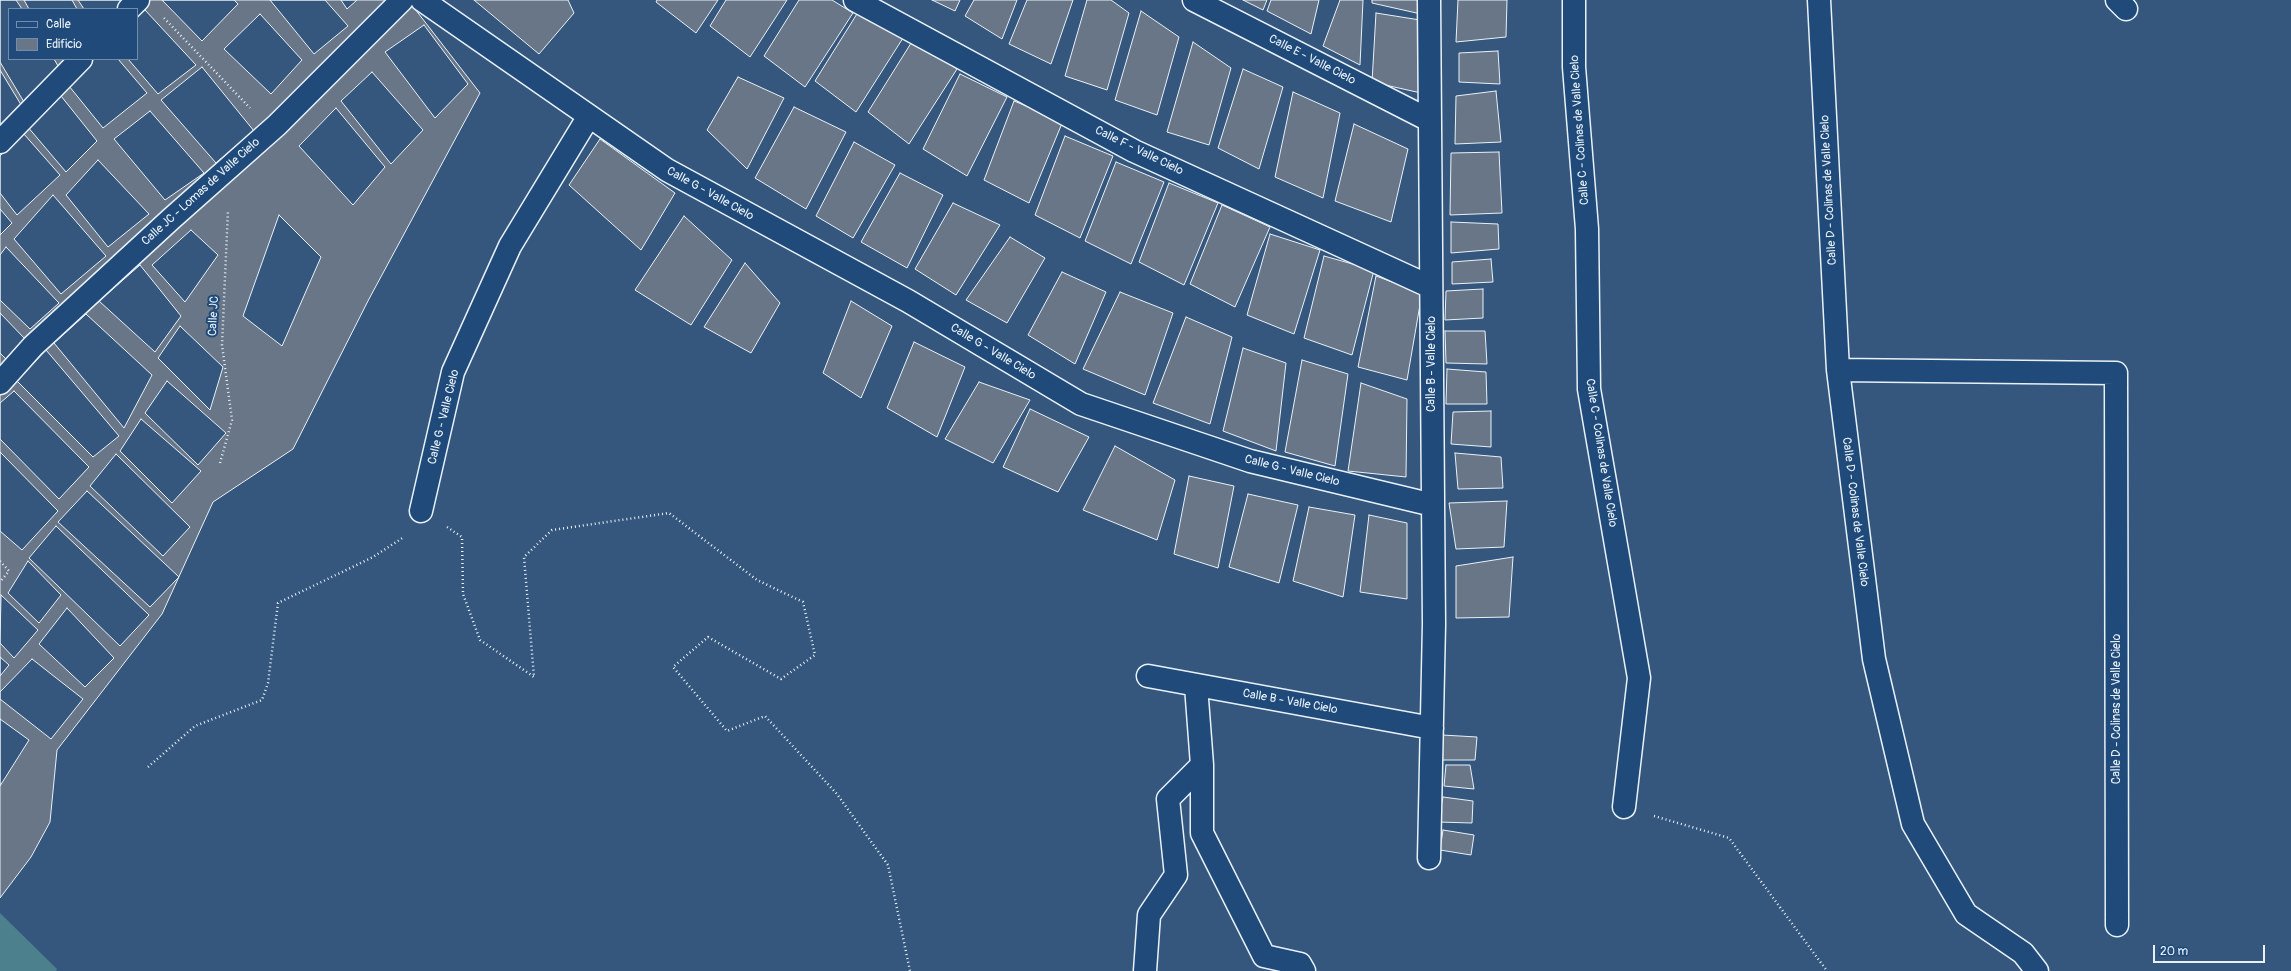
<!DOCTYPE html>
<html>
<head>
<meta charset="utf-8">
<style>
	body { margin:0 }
	#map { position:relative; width:2291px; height:971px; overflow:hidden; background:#35577e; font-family:Pangolin,sans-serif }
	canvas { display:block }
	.legend { position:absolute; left:8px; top:8px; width:130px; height:52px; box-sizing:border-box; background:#1f4a7a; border:1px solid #6f8dac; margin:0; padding:5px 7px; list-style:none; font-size:12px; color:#e8f1f8 }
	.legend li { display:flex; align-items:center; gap:8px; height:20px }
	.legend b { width:20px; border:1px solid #6f8dac }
	.scale { position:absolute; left:2153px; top:945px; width:112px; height:18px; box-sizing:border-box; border:2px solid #e8f1f8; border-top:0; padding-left:5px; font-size:12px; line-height:14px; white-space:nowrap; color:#e8f1f8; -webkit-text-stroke:3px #1f4a7a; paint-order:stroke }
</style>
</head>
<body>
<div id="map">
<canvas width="2291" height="971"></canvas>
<ul class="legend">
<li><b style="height:5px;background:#1f4a7a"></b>Calle</li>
<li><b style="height:11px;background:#687687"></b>Edificio</li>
</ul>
<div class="scale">20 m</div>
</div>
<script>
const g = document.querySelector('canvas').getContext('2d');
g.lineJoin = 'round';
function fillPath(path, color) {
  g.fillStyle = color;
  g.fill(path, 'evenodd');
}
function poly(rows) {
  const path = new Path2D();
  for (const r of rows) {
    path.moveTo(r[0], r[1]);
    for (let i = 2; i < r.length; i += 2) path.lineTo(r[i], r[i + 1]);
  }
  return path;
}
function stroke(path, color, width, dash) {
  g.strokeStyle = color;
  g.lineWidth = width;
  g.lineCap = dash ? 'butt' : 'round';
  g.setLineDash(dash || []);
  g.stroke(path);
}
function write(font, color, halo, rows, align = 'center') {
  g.font = font + ' Pangolin,sans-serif';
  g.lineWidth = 4;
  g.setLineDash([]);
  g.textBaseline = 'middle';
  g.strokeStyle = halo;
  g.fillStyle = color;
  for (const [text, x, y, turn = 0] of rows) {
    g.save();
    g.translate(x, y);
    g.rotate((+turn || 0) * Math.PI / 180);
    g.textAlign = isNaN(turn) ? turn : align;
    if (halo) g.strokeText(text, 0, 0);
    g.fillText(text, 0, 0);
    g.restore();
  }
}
const green = poly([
	[0,913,57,969,56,971,0,971]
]);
const building = poly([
	[0,0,16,0,22,9,9,9,9,59,54,59,61,71,27,107,0,62,0,0],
	[0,0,408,0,480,93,369,299,293,449,213,502,162,614,57,750,50,822,31,857,0,898,0,0],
	[9,9,137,9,137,59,9,59,9,9],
	[24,0,72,0,77,9,29,9,24,0],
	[78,0,130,0,121,9,84,9,78,0],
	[162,0,234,0,238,4,202,41,162,0],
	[270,0,325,0,348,26,314,54,270,0],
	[341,0,357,0,347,9,341,0],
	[474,0,568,0,574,13,539,54,474,0],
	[657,0,718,0,696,33,656,2,657,0],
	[726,0,787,0,750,57,710,26,726,0],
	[799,0,832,0,853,13,805,87,764,56,799,0],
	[932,0,960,0,955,11,932,0],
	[974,0,1017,0,1002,39,965,16,974,0],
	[1027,0,1073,0,1051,64,1009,44,1027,0],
	[1087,0,1111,0,1129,13,1107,90,1065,76,1087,0],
	[1243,0,1267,0,1263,10,1243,0],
	[1271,0,1319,0,1311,34,1267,11,1271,0],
	[1340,0,1363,0,1360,65,1323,46,1340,0],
	[1372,0,1421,0,1421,14,1372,3,1372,0],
	[1458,0,1507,0,1506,37,1456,42,1458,0],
	[860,9,903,38,856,112,815,81,860,9],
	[145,10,196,65,158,94,128,59,137,59,137,16,145,10],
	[1141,11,1179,37,1157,115,1115,100,1141,11],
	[1376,13,1420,20,1421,93,1372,82,1376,13],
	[260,14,302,60,271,94,224,49,260,14],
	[424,25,468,84,435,118,385,52,424,25],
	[913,40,957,69,909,144,868,112,913,40],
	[1193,42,1231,68,1209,145,1167,132,1193,42],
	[1498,51,1500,84,1459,82,1459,53,1498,51],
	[92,59,118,59,147,93,103,128,69,86,92,59],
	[202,67,254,131,216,163,161,100,202,67],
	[1243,69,1283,87,1259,169,1218,148,1243,69],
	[0,70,23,108,0,134,0,70],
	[372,72,423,130,391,164,341,101,372,72],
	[960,74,1007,97,967,176,923,149,960,74],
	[738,77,784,98,747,169,707,130,738,77],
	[1496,91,1501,142,1455,144,1456,96,1496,91],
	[1293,92,1340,113,1323,198,1275,177,1293,92],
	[61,96,97,141,66,172,27,126,61,96],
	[1014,101,1063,121,1029,203,984,180,1014,101],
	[794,107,846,132,806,209,755,178,794,107],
	[336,108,385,167,353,205,299,146,336,108],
	[150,111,204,173,165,200,114,139,150,111],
	[1354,124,1408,149,1391,222,1335,201,1354,124],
	[23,133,60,175,17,215,0,193,0,156,23,133],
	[1065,136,1113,156,1080,238,1035,215,1065,136],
	[600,139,675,193,641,250,569,185,600,139],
	[854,142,895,165,853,238,816,216,854,142],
	[1499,152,1502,213,1450,215,1451,153,1499,152],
	[98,160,149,214,108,247,66,195,98,160],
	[1116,162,1164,182,1131,264,1085,241,1116,162],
	[900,173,943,195,907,268,861,242,900,173],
	[1169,183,1218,203,1184,285,1139,262,1169,183],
	[53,195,106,256,61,294,14,239,53,195],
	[953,203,1000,225,956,295,915,269,953,203],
	[1222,205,1270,227,1235,307,1190,284,1222,205],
	[0,209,12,223,0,235,0,209],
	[279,215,321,257,282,346,243,316,279,215],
	[684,216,732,260,691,325,635,290,684,216],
	[1451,222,1498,224,1499,249,1451,253,1451,222],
	[191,230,218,255,185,302,152,265,191,230],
	[1270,234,1320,250,1294,334,1247,315,1270,234],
	[1010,237,1045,258,1007,323,966,300,1010,237],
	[6,247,59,303,30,329,0,300,0,255,6,247],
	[1324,256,1374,270,1352,355,1304,338,1324,256],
	[1491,259,1493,282,1452,284,1452,262,1491,259],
	[745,263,780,303,751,353,704,327,745,263],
	[140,265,181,316,155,352,99,301,140,265],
	[1062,272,1106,292,1075,364,1028,335,1062,272],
	[1376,276,1422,293,1407,380,1358,367,1376,276],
	[1483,289,1483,318,1445,320,1446,291,1483,289],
	[1120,292,1173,313,1145,395,1083,369,1120,292],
	[851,301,892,326,861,398,823,373,851,301],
	[0,313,26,340,6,359,0,353,0,313],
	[86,314,152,375,124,428,54,343,86,314],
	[1186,317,1232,337,1210,424,1153,403,1186,317],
	[180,326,223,367,210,410,158,358,180,326],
	[1445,331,1485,331,1487,364,1446,363,1445,331],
	[914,342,965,367,937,437,887,408,914,342],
	[1243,348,1286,363,1276,451,1223,431,1243,348],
	[46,350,119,436,93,457,17,381,46,350],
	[1302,360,1348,374,1335,466,1285,452,1302,360],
	[1447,369,1486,372,1487,404,1446,404,1447,369],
	[167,381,226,433,198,465,145,413,167,381],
	[979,382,1030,400,993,463,945,439,979,382],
	[1361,383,1407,399,1406,477,1348,471,1361,383],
	[14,391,89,467,59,499,0,439,0,403,14,391],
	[1030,409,1089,437,1058,492,1003,467,1030,409],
	[1491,411,1491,447,1451,444,1453,412,1491,411],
	[141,419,201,471,172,503,120,451,141,419],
	[1115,446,1175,480,1157,540,1083,510,1115,446],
	[0,452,58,511,22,550,0,531,0,452],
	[1455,453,1501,457,1503,488,1458,489,1455,453],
	[116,454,190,527,163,556,90,486,116,454],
	[1189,476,1234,486,1218,568,1174,554,1189,476],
	[87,491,179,577,150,607,58,522,87,491],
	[1248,494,1298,505,1279,583,1229,567,1248,494],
	[1507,501,1504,547,1456,549,1449,503,1507,501],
	[1309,507,1355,515,1343,597,1293,581,1309,507],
	[1369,515,1407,523,1407,599,1360,592,1369,515],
	[56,526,149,615,120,646,29,558,56,526],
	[1513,557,1509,617,1456,618,1456,566,1513,557],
	[28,561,61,595,39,623,8,593,28,561],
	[1,595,38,630,14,658,0,643,1,595],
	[67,608,114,658,85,687,39,644,67,608],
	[0,657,9,665,0,676,0,657],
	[32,659,83,699,51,739,0,699,0,692,32,659],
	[0,719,29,740,0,786,0,719],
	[1442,735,1477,737,1475,760,1442,760,1442,735],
	[1446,765,1470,765,1474,789,1444,786,1446,765],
	[1443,797,1473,801,1472,823,1438,822,1443,797],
	[1443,830,1474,835,1471,855,1440,850,1443,830]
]);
const path = poly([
	[164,18,250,108],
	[220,463,232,420,222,345,228,210],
	[447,527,462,537,463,594,480,640,534,677,524,557,552,530,669,513,757,580,803,602,815,655,781,679,708,637,673,667,727,731,765,716,837,794,888,865,910,971],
	[0,561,9,571,0,582],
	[148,767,195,726,262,700,268,683,278,603,373,557,404,537],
	[1654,816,1729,838,1827,971]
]);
const street = poly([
	[422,0,667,170,908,301,1081,404,1250,461,1433,505],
	[855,0,1134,151,1431,287],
	[1194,0,1429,120],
	[1429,0,1434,624,1429,858],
	[1574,0,1574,67,1587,229,1589,389,1639,678,1624,807],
	[1819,0,1838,370,1874,659,1913,824,1966,914,2023,953,2037,971],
	[2117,0,2126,9],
	[129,9,138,0],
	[0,142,81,59],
	[1838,370,2116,373,2117,925],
	[0,383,33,346,171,219,277,125,402,0],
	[421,511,453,372,510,246,589,116],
	[1148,676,1432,728],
	[1196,686,1202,765,1202,833,1264,956,1300,964,1304,971],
	[1145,971,1149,915,1176,875,1168,799,1202,765]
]);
const streetNames = [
	["Calle E - Valle Cielo",1312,60,27],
	["Calle C - Colinas de Valle Cielo",1580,130,-94],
	["Calle F - Valle Cielo",1139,151,26],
	["Calle D - Colinas de Valle Cielo",1829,190,-93],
	["Calle JC - Lomas de Valle Cielo",201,192,-42],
	["Calle G - Valle Cielo",710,194,29],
	["Calle JC",214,316,-87],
	["Calle G - Valle Cielo",993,352,31],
	["Calle B - Valle Cielo",1432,364,-90],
	["Calle G - Valle Cielo",444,417,-76],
	["Calle C - Colinas de Valle Cielo",1601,453,81],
	["Calle G - Valle Cielo",1292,471,14],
	["Calle D - Colinas de Valle Cielo",1855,512,83],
	["Calle B - Valle Cielo",1290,702,10],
	["Calle D - Colinas de Valle Cielo",2117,709,-90]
];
fillPath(green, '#4d808d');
fillPath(building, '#687687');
stroke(building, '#e8f1f8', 1);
stroke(street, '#e8f1f8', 25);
stroke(path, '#e8f1f8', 2.5, [1, 3]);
stroke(street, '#1f4a7a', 22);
write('12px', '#e8f1f8', '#1f4a7a', streetNames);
</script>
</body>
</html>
